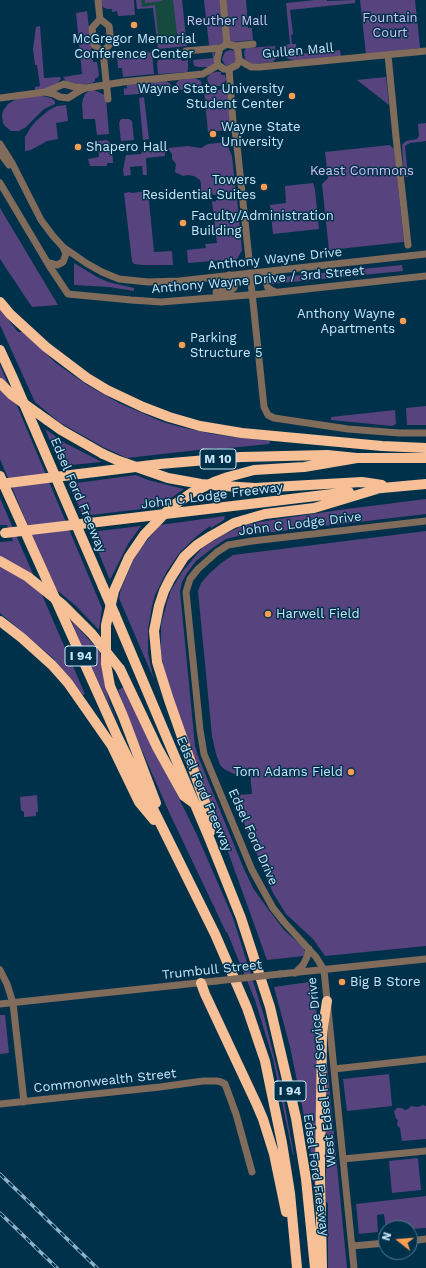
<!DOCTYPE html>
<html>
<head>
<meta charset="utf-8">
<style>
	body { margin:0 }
	#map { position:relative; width:426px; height:1268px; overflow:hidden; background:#00314a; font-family:"Work Sans",sans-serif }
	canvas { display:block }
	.north { position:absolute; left:378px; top:1220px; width:40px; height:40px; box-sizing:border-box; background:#00314a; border:1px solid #517a91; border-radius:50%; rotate:287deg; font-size:11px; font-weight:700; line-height:16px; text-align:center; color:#cae7fb }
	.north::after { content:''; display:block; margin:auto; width:14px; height:18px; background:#fc9e52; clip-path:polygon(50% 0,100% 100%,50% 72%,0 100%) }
</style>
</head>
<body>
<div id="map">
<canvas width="426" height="1268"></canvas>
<div class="north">N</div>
</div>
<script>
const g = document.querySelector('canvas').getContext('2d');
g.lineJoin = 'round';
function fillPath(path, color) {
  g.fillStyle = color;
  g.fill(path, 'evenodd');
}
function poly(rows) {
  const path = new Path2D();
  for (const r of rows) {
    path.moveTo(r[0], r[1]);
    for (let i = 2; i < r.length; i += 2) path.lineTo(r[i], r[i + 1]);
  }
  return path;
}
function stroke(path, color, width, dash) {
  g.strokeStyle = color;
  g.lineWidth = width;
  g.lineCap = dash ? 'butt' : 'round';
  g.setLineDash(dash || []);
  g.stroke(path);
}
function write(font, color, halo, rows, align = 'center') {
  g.font = font + ' "Work Sans",sans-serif';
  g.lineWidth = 3;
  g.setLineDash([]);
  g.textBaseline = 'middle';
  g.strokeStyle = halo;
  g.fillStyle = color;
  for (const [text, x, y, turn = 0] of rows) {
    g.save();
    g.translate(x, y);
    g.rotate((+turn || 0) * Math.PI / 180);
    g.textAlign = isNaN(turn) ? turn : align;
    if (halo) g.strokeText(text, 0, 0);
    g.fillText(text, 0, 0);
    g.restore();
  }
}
const green = poly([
	[100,0,134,0,135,15,118,16,117,11,112,12,112,9,107,9,103,7],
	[136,0,182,0,187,46,158,49,153,8,137,9],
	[204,0,246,0,248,28,252,28,253,40,222,43,217,45,209,45],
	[315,0,327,0,327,1,355,0,355,3,290,10,293,34,291,35,292,44,296,44,297,54,340,50,341,56,297,61,289,59,285,57,282,53,281,46,290,44,286,3],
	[360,0,415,0,420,48,366,54],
	[87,11,93,62,97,62,99,75,97,78,95,78,95,81,92,83,81,85,66,81,63,77,82,74,76,13],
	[40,26,44,78,60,77,61,79,56,85,45,89,35,90,35,87,40,86,37,65,35,65,33,49,36,27],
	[275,46,276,58,273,62,252,64,245,59,244,52,246,48],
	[230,50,235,51,236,59,233,64,228,65,225,65,222,59,225,52],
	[212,51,214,51,215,59,213,65,210,67,199,67,194,66,193,60,213,58],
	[152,52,154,74,123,77,122,68,118,68,117,55],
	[181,58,182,61,188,60,188,70,187,72,160,74,158,74,157,63,158,60],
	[216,72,221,72,221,75,225,75,226,79,225,82,220,86,211,86,208,82,207,78,211,73],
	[386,77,389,105,357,80],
	[195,78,201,81,202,89,177,90,176,83,179,80],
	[166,81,171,84,171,92,124,95,124,88,127,89,127,85],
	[227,89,231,130,208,132,204,91],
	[94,90,105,95,106,98,109,134,97,135,95,119,83,119,82,104,83,99,85,94,89,91],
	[38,95,51,98,55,101,55,104,44,109,26,127,19,131,11,131,5,126,3,123,2,116,3,111,8,104,18,98],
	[144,97,149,139,143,140,139,98],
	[66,105,68,121,56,123,58,139,47,141,31,150,25,151,25,137,31,127,36,121,49,110,57,106],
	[121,119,129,119,132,121,134,140,121,141,119,123],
	[426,123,426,141,410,143,405,146,408,177,404,177,402,145,406,141,417,139,419,136,418,124],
	[107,140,112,145,113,163,107,163,107,166,90,166,88,159,99,157,98,141],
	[226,142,232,156,236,192,213,195,212,193,209,193,209,195,201,196,201,184,200,180,194,176,188,175,183,176,175,172,176,164,172,159,172,154,168,148,188,146,201,148,208,144],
	[390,145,394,149,404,242,329,250,322,184,328,178,325,152],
	[165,149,165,156,146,158,147,175,143,175,142,166,130,167,131,175,124,176,123,170,126,155,141,154,143,151],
	[313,183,315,189,319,229,273,234,270,205,286,203,285,186],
	[148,191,154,252,172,251,173,265,142,265,134,264,132,261,124,193,130,192,131,193],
	[237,198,242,250,237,259,188,263,187,250,206,248,205,244,217,243,212,201,216,202,216,200],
	[0,208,58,305,32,307,0,259],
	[74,263,97,277,108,282,134,288,134,291,109,287,74,285],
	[402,265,403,271,272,284,271,280,272,278],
	[0,309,18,332,23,332,56,363,87,385,119,403,163,422,181,427,212,434,269,441,270,442,269,444,219,449,216,448,127,458,103,447,59,422,35,402,0,325],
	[0,365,102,608,99,630,75,605,54,588,0,459],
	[426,406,426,425,407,425,406,408],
	[395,410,396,424,392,426,331,420,331,417],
	[45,429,65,443,102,462,61,466],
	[136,475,148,480,184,489,158,507,83,516,69,484],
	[0,498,85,694,83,695,53,658,0,613,0,542,13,541,7,525,0,525],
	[426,499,426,514,239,536,226,539,214,547,196,561,187,573,182,582,180,591,195,746,198,756,243,867,253,888,268,909,284,930,304,948,305,952,304,956,267,960,204,785,189,742,186,737,165,673,161,655,161,625,167,602,171,590,182,572,202,548,221,536,240,527,253,523,339,510],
	[225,516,224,520,211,528,210,526,198,535,180,552,167,571,155,595,152,606,148,629,148,653,153,676,162,698,119,598,121,589,134,559,140,549,160,525],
	[141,526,128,544,110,580,90,532],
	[426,531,426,946,325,956,313,939,286,914,273,893,235,801,235,795,252,794,250,772,234,774,224,769,220,765,216,754,212,736,198,591,201,583,209,574,220,564,233,555],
	[71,620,100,652,102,670,106,688,110,704,120,727,87,658],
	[124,687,197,835,233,918,264,1016,281,1085,294,1155,293,1155,273,1059,255,1000,227,932,226,932,169,812,129,721,118,690],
	[37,795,38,812,36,812,36,816,24,817,24,812,21,810,20,797],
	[316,981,318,1197,316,1199,311,1154,300,1095,290,1047,274,987],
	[0,1015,5,1015,9,1053,0,1054],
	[326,1053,347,1268,328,1268,328,1204,326,1201],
	[389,1074,392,1106,347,1111,343,1079],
	[423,1105,426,1106,426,1139,402,1141,400,1128,397,1125,398,1120,396,1119,394,1111,397,1108,401,1108,405,1110,408,1109,411,1106,418,1107],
	[418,1158,421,1190,392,1193,389,1161],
	[426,1196,426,1228,410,1229,410,1228,386,1228,386,1229,384,1214,377,1215,378,1232,359,1234,356,1204]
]);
const water = poly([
	[141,0,145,0,145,3,162,1,162,0,173,0,178,42,159,44,155,5,142,7]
]);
const minor = poly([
	[98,0,100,19,109,26,111,43,103,52,108,99],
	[223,0,227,44],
	[100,19,92,28,94,45,103,52],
	[235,46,238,50,239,60],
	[186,51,220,48,227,44,235,46,253,44],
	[388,55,396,137,408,245],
	[218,65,217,60,220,48],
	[229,69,233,122,236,136,249,259],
	[45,92,64,84,75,87,86,88],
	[0,98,45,92,54,94,60,97,68,98,81,90,86,88,123,82,203,74,218,65,224,69,229,69,237,65,239,60,251,67,260,67,426,51],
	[0,144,12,163,41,220,53,236,63,247,86,263,102,272,119,279,148,282,179,281,426,254],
	[0,153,9,165],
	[0,183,50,267,68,294,131,300,161,302,261,294,426,276],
	[47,262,57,265,63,262,66,254,63,247],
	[275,271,269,274,266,282,268,288,275,292],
	[250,273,264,407,268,415,274,418,348,429,399,433,426,433],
	[216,292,230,291,234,288,235,284,234,281,229,275],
	[0,970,7,984,13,1003,24,1102],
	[295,973,303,965,307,957,309,949],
	[280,974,426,959],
	[0,1004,216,981],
	[334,1069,426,1059],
	[0,1104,160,1087,203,1081,217,1081,221,1082,225,1084,236,1114,252,1172],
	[343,1159,426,1151],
	[410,1241,426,1239],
	[352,1246,386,1243],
	[354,1268,324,970,316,957,284,922,273,908,252,870,204,754,200,730,186,592,190,579,198,569,217,552,228,545,252,541,426,521]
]);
const highway = poly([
	[0,302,10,314,46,347,87,378,107,390,143,407,169,417,200,426,242,433,382,446,426,448],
	[0,350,12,376,103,587],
	[47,420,61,430,103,454],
	[79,474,160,464,241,457,327,455,357,458,426,458],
	[0,476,118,738,215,934,247,1008,265,1061,282,1143,290,1193,297,1268],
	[224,486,255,488,362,482,382,485],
	[371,489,426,484],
	[216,508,349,492],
	[115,615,210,840,241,918,270,1007,296,1118,306,1179,315,1268],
	[0,621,22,638,52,665,68,683,112,746,139,802,154,820],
	[120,669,157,747,184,796,195,804],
	[156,803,123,716,110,686,106,664,106,625,114,591,129,557,144,535,171,507,193,492,214,482,228,477,254,470,304,467,357,458],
	[210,832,208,811,169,700,157,662,154,631,159,606,164,591,170,579,184,557,197,545,211,536,234,523,265,514,314,508,377,489],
	[201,983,205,994,257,1105,263,1119,274,1154,286,1212],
	[322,1268,320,1170,322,1033,327,1001]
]);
const rail = poly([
	[0,1174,97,1268],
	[0,1213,57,1268]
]);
const minorBridge = poly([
	[216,981,280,974]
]);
const highwayBridge = poly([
	[0,383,12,395,47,420],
	[103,454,119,461,168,478,201,484,224,486],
	[0,484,79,474],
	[5,533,216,508],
	[0,561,28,577,63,605,92,634,120,669],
	[103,587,115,615]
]);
const markers = [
	[134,25,4,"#fc9e52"],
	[292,96,4,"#fc9e52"],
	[213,134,4,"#fc9e52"],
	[78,147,4,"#fc9e52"],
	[264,187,4,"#fc9e52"],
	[183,223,4,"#fc9e52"],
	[403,321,4,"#fc9e52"],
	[182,345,4,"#fc9e52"],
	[268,614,4,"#fc9e52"],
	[351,772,4,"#fc9e52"],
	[342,982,4,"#fc9e52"]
];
const shields = [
	[218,459,36],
	[81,656,32],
	[290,1091,32]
];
const shieldNames = [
	["M 10",218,459],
	["I 94",81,656],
	["I 94",290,1091]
];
const parkNames = [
	["Fountain",390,18],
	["Court",390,33],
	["Reuther Mall",227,21],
	["Keast Commons",362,171]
];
const poiNames = [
	["McGregor Memorial",134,39,"center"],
	["Conference Center",134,54,"center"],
	["Wayne State University",284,89,"right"],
	["Student Center",284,104,"right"],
	["Wayne State",221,127],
	["University",221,142],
	["Shapero Hall",86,147],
	["Towers",256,180,"right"],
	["Residential Suites",256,195,"right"],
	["Faculty/Administration",191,216],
	["Building",191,231],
	["Anthony Wayne",395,314,"right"],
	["Apartments",395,329,"right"],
	["Parking",190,338],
	["Structure 5",190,353],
	["Harwell Field",276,614],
	["Tom Adams Field",343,772,"right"],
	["Big B Store",350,982]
];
const streetNames = [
	["Gullen Mall",298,51,-5],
	["Anthony Wayne Drive",275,259,-6],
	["Anthony Wayne Drive / 3rd Street",258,280,-5],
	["Edsel Ford Freeway",78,495,67],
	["John C Lodge Freeway",212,496,-7],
	["John C Lodge Drive",300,524,-7],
	["Edsel Ford Freeway",204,794,67],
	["Edsel Ford Drive",253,837,66],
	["Trumbull Street",212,970,-6],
	["West Edsel Ford Service Drive",322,1072,-96],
	["Commonwealth Street",105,1081,-6],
	["Edsel Ford Freeway",316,1175,82]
];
fillPath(green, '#57447e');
fillPath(water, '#164a3f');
stroke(minor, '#816b5b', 7);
stroke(highway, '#f6bf96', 10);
stroke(rail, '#90b2c8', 3.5);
stroke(rail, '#00314a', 2, [6]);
stroke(minorBridge, '#816b5b', 7);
stroke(highwayBridge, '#f6bf96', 10);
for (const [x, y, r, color] of markers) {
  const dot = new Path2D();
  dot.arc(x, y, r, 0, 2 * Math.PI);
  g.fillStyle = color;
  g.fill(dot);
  stroke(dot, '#00314a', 1.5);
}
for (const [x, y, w] of shields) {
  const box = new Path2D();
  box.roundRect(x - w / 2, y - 10, w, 20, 3);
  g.fillStyle = '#00314a';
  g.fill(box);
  stroke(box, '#cae7fb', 1);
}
write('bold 12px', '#cae7fb', null, shieldNames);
write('13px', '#d1c4f5', '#00314a', parkNames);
write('13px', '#cae7fb', '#00314a', poiNames, 'left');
write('13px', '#cae7fb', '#00314a', streetNames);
</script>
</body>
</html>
